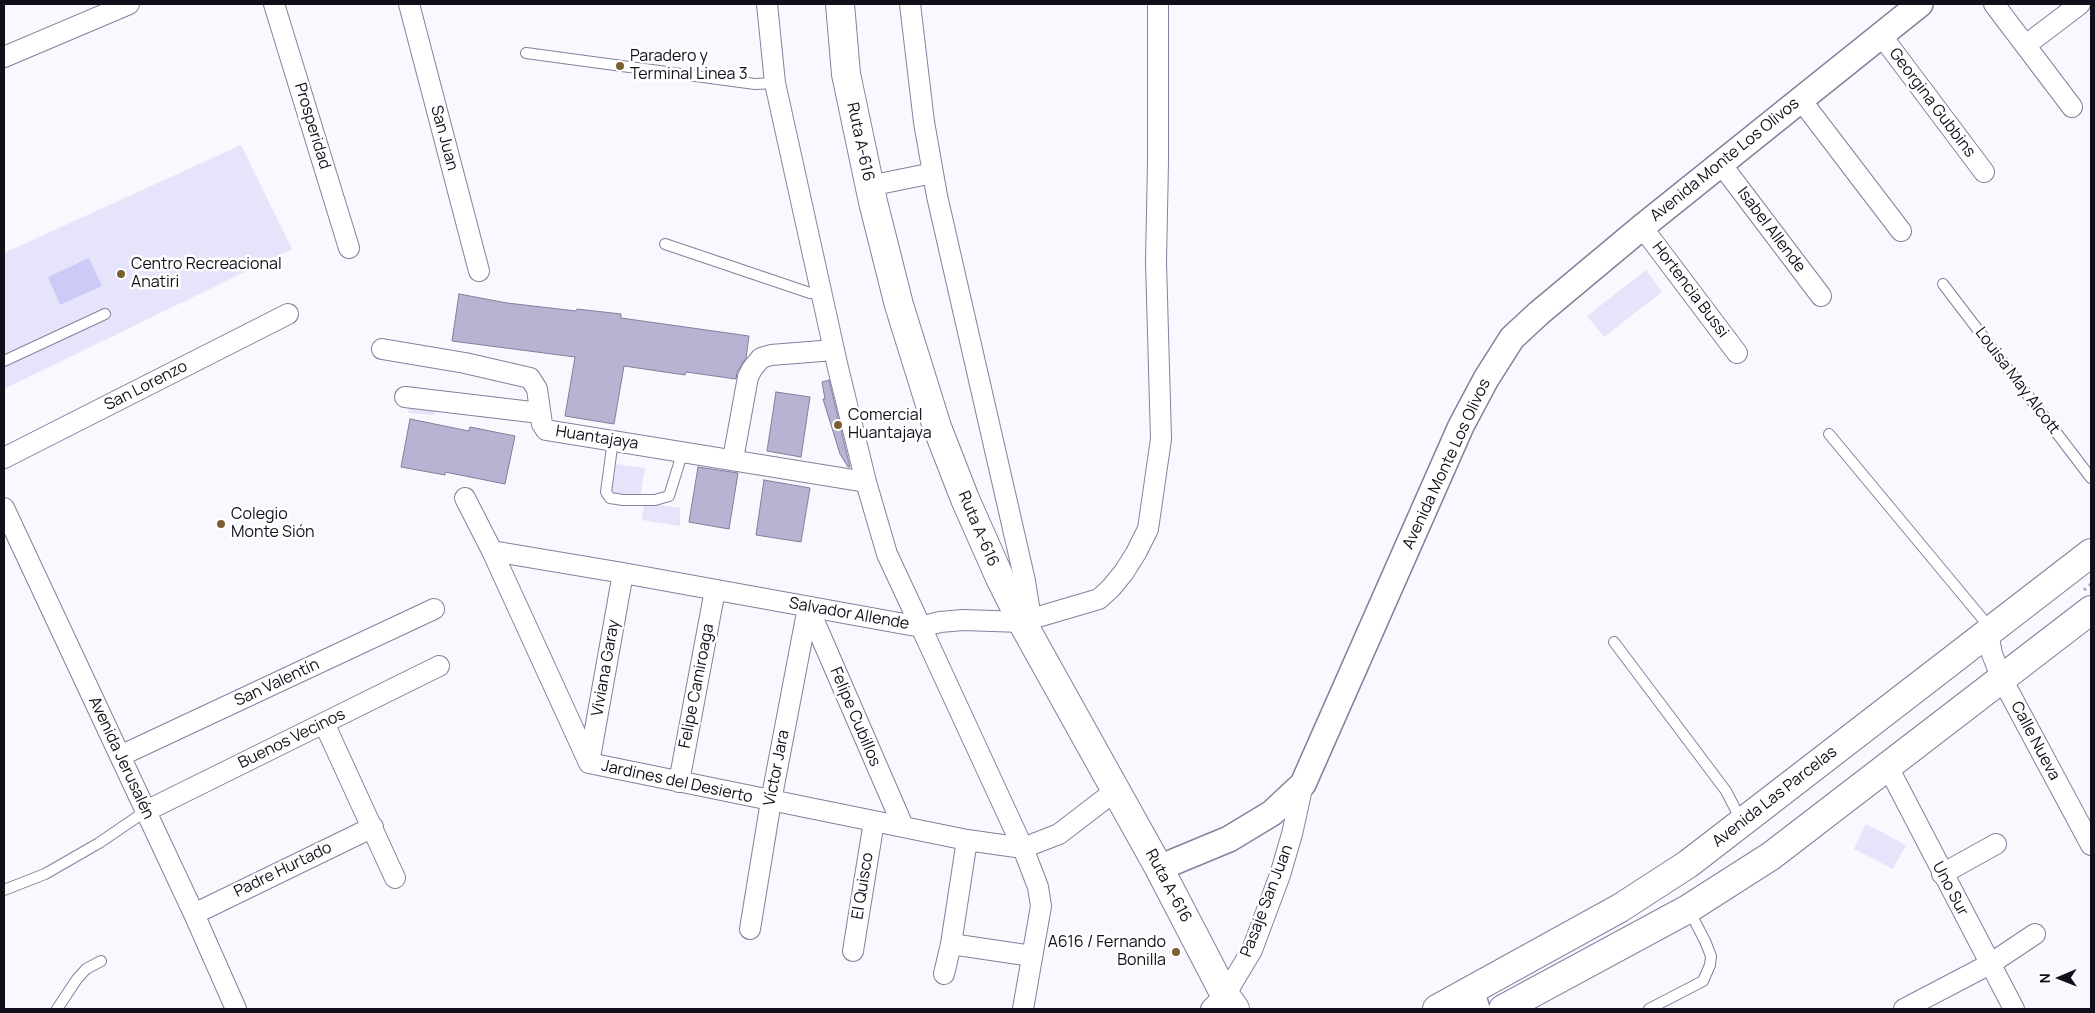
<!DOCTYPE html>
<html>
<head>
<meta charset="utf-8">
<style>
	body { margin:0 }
	#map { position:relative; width:2095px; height:1013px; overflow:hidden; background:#f8f8fe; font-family:Manrope,sans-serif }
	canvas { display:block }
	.frame { position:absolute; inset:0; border:5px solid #11101a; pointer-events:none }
	.north { position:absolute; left:2035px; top:953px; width:50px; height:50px; -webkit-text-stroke:4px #fff; paint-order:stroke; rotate:269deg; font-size:14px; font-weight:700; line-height:20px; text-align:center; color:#11101a }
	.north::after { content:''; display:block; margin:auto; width:18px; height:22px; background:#11101a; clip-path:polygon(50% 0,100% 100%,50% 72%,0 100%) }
</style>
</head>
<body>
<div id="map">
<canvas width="2095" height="1013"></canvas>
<div class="frame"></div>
<div class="north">N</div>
</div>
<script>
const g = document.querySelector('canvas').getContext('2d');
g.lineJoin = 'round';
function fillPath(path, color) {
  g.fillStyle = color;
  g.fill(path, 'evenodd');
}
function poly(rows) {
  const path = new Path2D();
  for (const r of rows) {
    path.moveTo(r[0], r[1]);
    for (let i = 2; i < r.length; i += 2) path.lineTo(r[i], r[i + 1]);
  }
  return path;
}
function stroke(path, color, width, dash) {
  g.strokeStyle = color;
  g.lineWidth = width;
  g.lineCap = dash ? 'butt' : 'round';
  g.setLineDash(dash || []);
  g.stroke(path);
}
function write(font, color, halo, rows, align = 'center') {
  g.font = font + ' Manrope,sans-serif';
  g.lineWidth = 5;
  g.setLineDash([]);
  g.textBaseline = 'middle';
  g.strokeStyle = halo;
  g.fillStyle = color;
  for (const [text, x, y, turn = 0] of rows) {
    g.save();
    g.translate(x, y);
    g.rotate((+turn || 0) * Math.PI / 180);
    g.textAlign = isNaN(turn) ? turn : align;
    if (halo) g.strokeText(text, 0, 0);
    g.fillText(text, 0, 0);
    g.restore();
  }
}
const green = poly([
	[241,145,292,249,4,389,4,253],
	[1646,270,1662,292,1604,337,1587,316],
	[412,385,439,393,434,415,408,413],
	[616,464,645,468,640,497,611,494],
	[644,503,680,508,680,526,642,520],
	[1866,824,1906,845,1893,869,1854,849]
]);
const water = poly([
	[89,258,102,286,60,305,48,277]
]);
const building = poly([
	[459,294,507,303,576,311,577,309,621,314,621,318,749,336,746,358,737,372,736,379,686,372,685,375,624,366,614,424,565,416,575,357,452,341,459,294],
	[829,380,850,467,848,467,840,454,823,399,825,399,822,382,829,380],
	[776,392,810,397,801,457,767,451,776,392],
	[410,419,469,431,470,427,515,436,505,484,445,472,445,475,401,467,410,419],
	[698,467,738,473,729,529,689,522,698,467],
	[764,480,810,488,801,542,756,535,764,480]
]);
const path = poly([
	[2084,590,2091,584]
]);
const service = poly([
	[526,53,755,84,775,83],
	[665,244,810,293,822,294],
	[1943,284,2091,478],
	[4,361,105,314],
	[1829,434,1991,629],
	[613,440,606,492,610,498,623,500,655,500,669,496,683,451],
	[1614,642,1726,791,1742,822],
	[4,890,45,874,99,843,146,811],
	[57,1009,77,979,86,969,101,961],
	[1649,1009,1703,981,1710,965,1711,956,1705,941,1689,910]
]);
const minor = poly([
	[274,4,349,248],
	[409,4,479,271],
	[767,4,775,83,838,368,866,482,887,554,921,627,940,622,963,620,1022,622,1031,619,1025,581,937,196,924,122,910,4],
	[1994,4,2072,107],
	[1881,35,1984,172],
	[2026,45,2080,4],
	[4,57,129,4],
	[1801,100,1901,231],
	[1721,164,1821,296],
	[869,186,933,173],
	[1642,227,1737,353],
	[382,349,465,363,530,378,537,389,542,424,546,430,866,482],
	[405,397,540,413],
	[4,458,288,314],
	[733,459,748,377,752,369,761,358,771,355,834,350],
	[465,498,492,551,589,763,967,840,1023,848,1059,834,1115,791],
	[4,508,194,914,236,1009],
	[492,551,623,573,921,627,1023,848,1038,887,1041,906,1023,1009],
	[808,607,903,826],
	[1031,619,1099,599,1111,588,1124,572,1136,553,1148,529,1161,439,1156,262,1158,162,1158,4],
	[1988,633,1992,654,2002,679,2091,845],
	[324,723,395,878],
	[120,756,434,609],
	[589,763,623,573],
	[1888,767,2014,1009],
	[679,782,715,590],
	[146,811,439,666],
	[1942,874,1996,844],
	[194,914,373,827],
	[750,929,771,801,808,607],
	[951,944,1032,956],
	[853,951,874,821],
	[944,974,951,944,967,840],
	[1211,1009,1225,995,1252,950,1280,875,1292,834,1303,784],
	[1904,1009,1990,964,2035,934]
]);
const tertiary = poly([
	[1159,868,1229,839,1272,813,1303,784,1461,426,1486,379,1512,338,1539,313,1642,227,1920,4],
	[1471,990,1477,1009]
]);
const secondary = poly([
	[840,4,846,74,873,202,899,305,937,427,965,499,1000,578,1022,622,1159,868,1225,995,1235,1009],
	[1437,1009,1620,908,1688,864,2091,553],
	[1503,1009,1688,909,1771,856,2091,610]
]);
const markers = [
	[620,66,5,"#7b5f32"],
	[121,274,5,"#7b5f32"],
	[838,425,5,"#7b5f32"],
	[221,524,5,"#7b5f32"],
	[1176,952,5,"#7b5f32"]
];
const poiNames = [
	["Paradero y",630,57],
	["Terminal Linea 3",630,75],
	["Centro Recreacional",131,265],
	["Anatiri",131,283],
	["Comercial",848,416],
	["Huantajaya",848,434],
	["Colegio",231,515],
	["Monte Sión",231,533],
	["A616 / Fernando",1166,943,"right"],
	["Bonilla",1166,961,"right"]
];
const streetNames = [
	["Georgina Gubbins",1932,103,53],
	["Prosperidad",312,126,73],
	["San Juan",444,138,75],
	["Ruta A-616",860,142,78],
	["Avenida Monte Los Olivos",1725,160,-39],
	["Isabel Allende",1771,230,53],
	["Hortencia Bussi",1690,290,53],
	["Louisa May Alcott",2017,381,53],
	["San Lorenzo",146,386,-27],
	["Huantajaya",597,438,9],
	["Avenida Monte Los Olivos",1447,464,-65],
	["Ruta A-616",978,529,67],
	["Salvador Allende",849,614,10],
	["Viviana Garay",606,668,-80],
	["San Valentín",277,683,-25],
	["Felipe Camiroaga",697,686,-79],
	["Felipe Cubillos",855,717,67],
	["Buenos Vecinos",292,739,-26],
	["Calle Nueva",2035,741,62],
	["Avenida Jerusalén",121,758,65],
	["Víctor Jara",777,768,-79],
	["Jardines del Desierto",677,782,12],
	["Avenida Las Parcelas",1775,797,-38],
	["Padre Hurtado",283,870,-26],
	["El Quisco",863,886,-81],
	["Ruta A-616",1168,886,62],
	["Uno Sur",1950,889,62],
	["Pasaje San Juan",1267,901,-69]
];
fillPath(green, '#e5e4fb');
fillPath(water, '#cdcaf8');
fillPath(building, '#b6b4d2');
stroke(building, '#807f9b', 1);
stroke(service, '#83819e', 12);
stroke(minor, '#83819e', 22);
stroke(tertiary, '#83819e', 28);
stroke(secondary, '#83819e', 30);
stroke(path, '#a8a8b0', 3, [2.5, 4]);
stroke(service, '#fff', 10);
stroke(minor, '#fff', 20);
stroke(tertiary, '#fff', 25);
stroke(secondary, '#fff', 28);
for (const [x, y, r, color] of markers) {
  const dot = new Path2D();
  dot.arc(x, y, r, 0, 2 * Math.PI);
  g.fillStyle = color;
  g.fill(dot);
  stroke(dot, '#fff', 2);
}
write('16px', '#11101a', '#fff', poiNames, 'left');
write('16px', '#11101a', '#fff', streetNames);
</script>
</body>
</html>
